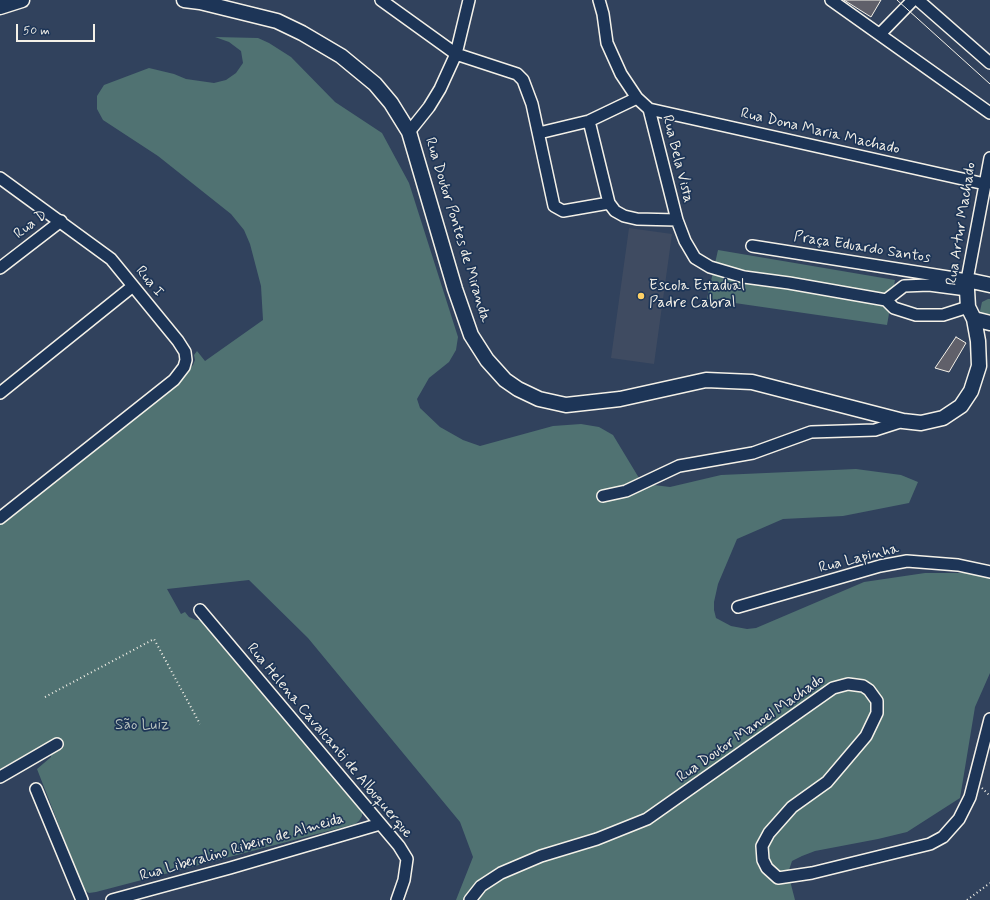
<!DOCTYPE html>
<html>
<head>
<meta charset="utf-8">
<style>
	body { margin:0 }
	#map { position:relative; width:990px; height:900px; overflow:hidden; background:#31425d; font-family:Mynerve,sans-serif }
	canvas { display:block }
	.scale { position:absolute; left:16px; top:24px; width:79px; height:18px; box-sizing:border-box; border:2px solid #f4f1e8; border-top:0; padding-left:5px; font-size:12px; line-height:14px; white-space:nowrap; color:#f4f1e8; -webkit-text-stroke:3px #1d3557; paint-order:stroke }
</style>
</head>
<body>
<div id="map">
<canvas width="990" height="900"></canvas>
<div class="scale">50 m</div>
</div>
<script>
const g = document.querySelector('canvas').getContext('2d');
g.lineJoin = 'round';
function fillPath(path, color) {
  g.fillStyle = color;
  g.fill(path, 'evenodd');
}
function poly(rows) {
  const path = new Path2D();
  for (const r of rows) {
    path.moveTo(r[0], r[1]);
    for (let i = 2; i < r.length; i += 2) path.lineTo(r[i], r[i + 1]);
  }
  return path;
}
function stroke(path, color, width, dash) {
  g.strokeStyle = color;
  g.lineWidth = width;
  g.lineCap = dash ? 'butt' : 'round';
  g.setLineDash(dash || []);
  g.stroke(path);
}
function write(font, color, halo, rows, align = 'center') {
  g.font = font + ' Mynerve,sans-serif';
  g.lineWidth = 3.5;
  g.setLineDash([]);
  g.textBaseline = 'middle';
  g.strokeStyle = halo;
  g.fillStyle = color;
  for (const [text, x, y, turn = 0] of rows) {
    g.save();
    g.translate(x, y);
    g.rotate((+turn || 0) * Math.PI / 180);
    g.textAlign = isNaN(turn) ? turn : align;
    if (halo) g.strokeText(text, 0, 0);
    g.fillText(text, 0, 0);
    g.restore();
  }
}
const built = poly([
	[629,228,672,234,654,364,611,358]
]);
const green = poly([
	[215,37,258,38,269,43,291,57,335,102,382,133,409,183,458,337,456,350,449,362,429,378,417,399,420,408,440,427,463,440,480,446,553,426,581,424,599,427,613,435,639,478,646,484,670,487,721,475,856,469,901,475,918,482,909,503,843,516,783,519,737,539,718,584,714,602,714,610,716,618,731,626,747,629,756,628,864,582,925,573,965,573,990,577,990,673,975,707,960,798,907,832,878,839,815,851,802,856,792,861,788,873,795,900,456,900,473,857,460,822,308,638,249,580,167,589,181,614,185,612,189,617,196,620,204,620,360,805,362,811,362,816,359,821,355,824,96,892,89,893,84,890,37,769,51,757,51,754,57,750,57,744,52,740,0,769,0,522,184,375,193,365,195,360,194,355,197,351,205,361,263,320,261,286,250,244,244,230,231,214,158,156,103,120,97,109,97,96,104,85,149,68,174,74,186,79,214,83,226,80,236,73,243,63,241,51,229,42],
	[718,250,895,280,887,325,707,299],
	[988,299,990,299,990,318,984,317,980,311,982,302]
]);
const building = poly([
	[844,0,881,0,871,17,844,0],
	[956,337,966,343,949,372,935,368,956,337]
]);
const path = poly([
	[45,697,154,639,200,724],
	[982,788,990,796],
	[967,900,990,883]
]);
const minor = poly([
	[381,0,456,54,517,74,523,80,532,104,554,206,563,211,609,203],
	[599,0,603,14,607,43,621,74,637,98,649,109,677,220,685,241,695,258,710,267,744,277,789,283,886,300,894,308,916,315,943,315,968,307],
	[831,0,990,113],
	[918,0,990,63],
	[880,34,913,0],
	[649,109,985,184],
	[589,121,609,203,615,211,624,216,637,219,677,220],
	[409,132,429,107,440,89,456,54,469,0],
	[539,133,589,121,637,98],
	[0,178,111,259,178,341,185,352,186,360,184,367,174,380,0,518],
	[752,246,967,280,990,158],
	[0,268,61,221],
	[886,300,904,286,929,285,967,290],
	[0,393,133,286],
	[603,496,626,491,679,466,753,453,811,432,875,430,903,421],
	[738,607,880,566,907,561,958,565,990,572],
	[200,610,399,846,407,859,404,880,397,900],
	[0,777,57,744],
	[36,789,82,900],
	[112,900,230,868,380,824],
	[470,900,481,886,501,873,541,856,597,839,647,819,833,688,848,684,863,686,869,690,877,701,877,713,866,736,827,782,792,807,769,833,762,846,763,860,767,868,778,878,812,873,930,844,943,837,959,819,970,797,990,719]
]);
const tertiary = poly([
	[184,0,200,2,277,21,302,33,341,56,375,84,391,103,409,132,455,289,471,335,487,360,505,380,518,389,539,399,566,405,620,399,706,380,752,382,903,421,921,423,943,418,961,406,971,391,979,366,978,341,974,319,968,307,967,290,967,280,990,285],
	[0,7,22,0],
	[974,319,990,323]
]);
const tram = poly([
	[897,0,990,84]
]);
const markers = [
	[641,296,4,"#ffd166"]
];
const streetNames = [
	["Rua Dona Maria Machado",820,132,13],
	["Rua Bela Vista",677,159,76],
	["Rua Artur Machado",962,224,-81],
	["Rua D",31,225,-38],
	["Rua Doutor Pontes de Miranda",457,230,73],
	["Praça Eduardo Santos",862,248,9],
	["Rua I",149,282,51],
	["Rua Lapinha",859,559,-14],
	["Rua Doutor Manoel Machado",751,729,-35],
	["Rua Helena Cavalcanti de Albuquerque",329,741,50],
	["Rua Liberalino Ribeiro de Almeida",242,848,-16]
];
const poiNames = [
	["Escola Estadual",649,287],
	["Padre Cabral",649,304]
];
const parkNames = [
	["São Luiz",142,726]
];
fillPath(built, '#3f4b61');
fillPath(green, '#507272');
fillPath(building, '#60606a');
stroke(building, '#f4f1e8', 1);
stroke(minor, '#f4f1e8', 14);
stroke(tertiary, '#f4f1e8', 17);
stroke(path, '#f4f1e8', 2, [1, 3]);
stroke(minor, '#1d3557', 11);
stroke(tertiary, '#1d3557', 14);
stroke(tram, '#f4f1e8', 1);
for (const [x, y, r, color] of markers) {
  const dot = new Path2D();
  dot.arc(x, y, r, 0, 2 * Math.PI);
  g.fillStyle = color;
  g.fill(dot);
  stroke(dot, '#1d3557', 1.5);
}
write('15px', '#f4f1e8', '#1d3557', streetNames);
write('15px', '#f4f1e8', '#1d3557', poiNames, 'left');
write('15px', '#bbc5bf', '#1d3557', parkNames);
</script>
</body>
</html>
